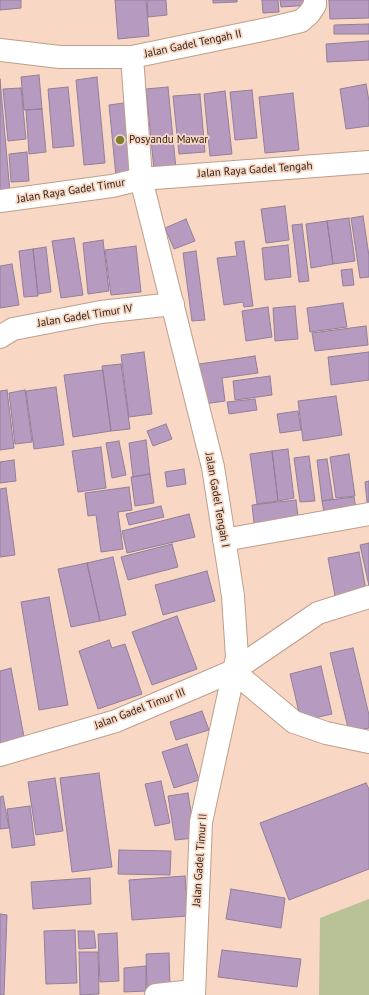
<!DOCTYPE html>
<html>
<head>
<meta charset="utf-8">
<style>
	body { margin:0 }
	canvas { display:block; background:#f8d8c4 }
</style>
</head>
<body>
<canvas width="369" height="995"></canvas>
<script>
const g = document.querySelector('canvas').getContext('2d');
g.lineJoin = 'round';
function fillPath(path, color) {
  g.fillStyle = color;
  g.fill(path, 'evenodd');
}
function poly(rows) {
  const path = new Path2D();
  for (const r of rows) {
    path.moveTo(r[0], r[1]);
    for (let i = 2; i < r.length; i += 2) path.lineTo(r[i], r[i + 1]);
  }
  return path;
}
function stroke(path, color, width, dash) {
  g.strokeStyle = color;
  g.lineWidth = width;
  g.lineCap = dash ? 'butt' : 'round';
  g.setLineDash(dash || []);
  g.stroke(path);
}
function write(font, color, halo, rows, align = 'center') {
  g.font = font + ' "PT Sans",sans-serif';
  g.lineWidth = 3.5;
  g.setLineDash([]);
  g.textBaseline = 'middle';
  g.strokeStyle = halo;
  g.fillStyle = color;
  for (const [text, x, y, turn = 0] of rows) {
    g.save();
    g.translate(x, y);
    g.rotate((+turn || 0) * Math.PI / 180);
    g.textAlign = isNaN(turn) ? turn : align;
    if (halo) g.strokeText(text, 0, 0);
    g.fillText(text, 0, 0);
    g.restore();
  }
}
const green = poly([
	[369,899,369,995,319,995,320,918]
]);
const building = poly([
	[0,0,21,0,21,8,0,10,0,0],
	[115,0,146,0,149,36,118,39,115,0],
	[147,0,166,0,167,15,148,17,147,0],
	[213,0,237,0,237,2,213,3,213,0],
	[262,0,278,0,279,12,263,13,262,0],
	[280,0,311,0,311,5,281,7,280,0],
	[329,0,369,0,369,18,330,19,329,0],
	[369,24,369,34,334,34,334,25,369,24],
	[369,41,369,60,327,62,326,44,369,41],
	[39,75,42,109,24,110,21,77,39,75],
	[97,77,105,163,84,165,76,80,97,77],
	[0,79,10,193,0,194,0,79],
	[366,84,369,101,369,126,346,129,340,89,366,84],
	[68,87,74,146,53,148,48,89,68,87],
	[168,87,176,169,154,170,146,89,168,87],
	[21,88,26,139,8,141,3,89,21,88],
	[252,90,257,138,235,140,230,92,252,90],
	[225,91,232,154,210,156,204,94,225,91],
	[293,93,299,150,265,153,259,97,293,93],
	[200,94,205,152,179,154,173,96,200,94],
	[124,103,131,175,116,176,109,105,124,103],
	[42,109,46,152,29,154,26,110,42,109],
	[27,152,29,181,11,182,9,154,27,152],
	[285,206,289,240,266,243,261,209,285,206],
	[363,216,369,256,369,277,360,278,351,218,363,216],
	[349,218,355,261,333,264,327,221,349,218],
	[186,219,195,241,174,249,165,228,186,219],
	[327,221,333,264,311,268,306,224,327,221],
	[302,224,309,281,299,282,292,225,302,224],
	[74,238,83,295,61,298,52,241,74,238],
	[103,240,109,291,88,294,83,243,103,240],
	[244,241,253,306,244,307,243,302,224,305,217,258,237,256,235,242,244,241],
	[288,245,291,277,265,280,262,248,288,245],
	[136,246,141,292,111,295,105,250,136,246],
	[46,247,51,292,38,294,33,249,46,247],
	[33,249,38,296,24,297,19,251,33,249],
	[196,251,205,320,192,321,183,253,196,251],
	[12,264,19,305,0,308,0,266,12,264],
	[352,269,354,285,343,286,341,270,352,269],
	[343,303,347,327,310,332,307,308,343,303],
	[295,306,298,339,275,341,273,308,295,306],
	[268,307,272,337,246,341,242,311,268,307],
	[366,326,368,345,315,351,312,333,366,326],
	[144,352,152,414,129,417,121,355,144,352],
	[369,352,369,380,331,385,328,357,369,352],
	[255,356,258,373,222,378,225,401,204,404,199,364,255,356],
	[121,364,130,429,111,431,102,366,121,364],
	[103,370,111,431,73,437,64,375,103,370],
	[270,376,272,395,235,400,233,381,270,376],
	[56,387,64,445,34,449,26,391,56,387],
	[7,390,14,448,0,450,0,391,7,390],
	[25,390,32,442,15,444,9,393,25,390],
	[336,396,342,435,303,441,298,401,336,396],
	[255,399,257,410,229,414,227,402,255,399],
	[298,411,301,430,280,433,277,414,298,411],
	[166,424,172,439,153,446,147,431,166,424],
	[146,440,150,474,133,477,129,443,146,440],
	[119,441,126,475,112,478,106,443,119,441],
	[101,447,106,488,78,492,72,451,101,447],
	[288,449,294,498,278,501,272,451,288,449],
	[272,451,278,501,257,504,250,454,272,451],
	[349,454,355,496,336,498,330,457,349,454],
	[309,456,315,501,300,502,294,458,309,456],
	[327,459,333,499,322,501,317,460,327,459],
	[14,460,16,481,0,483,0,462,14,460],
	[184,469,186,484,167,487,165,472,184,469],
	[150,474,154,503,135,506,131,477,150,474],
	[369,481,369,502,367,502,365,482,369,481],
	[129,487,132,510,118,512,123,549,101,552,96,515,88,516,85,493,129,487],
	[6,488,15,555,0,557,0,489,6,488],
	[354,497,357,514,325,518,322,501,354,497],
	[296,500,298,517,254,523,252,505,296,500],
	[161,506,164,517,129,525,126,514,161,506],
	[189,514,195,537,127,553,122,531,189,514],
	[369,543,369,586,360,545,369,543],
	[172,544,178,567,128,580,121,557,172,544],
	[359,552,367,595,336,601,328,558,359,552],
	[113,557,126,615,100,621,87,563,113,557],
	[87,563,100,621,71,627,58,569,87,563],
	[207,571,215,601,163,615,155,585,207,571],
	[49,597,68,705,39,710,21,602,49,597],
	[177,616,197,669,152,685,132,632,177,616],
	[109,640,112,648,125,644,142,694,98,709,79,651,109,640],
	[353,648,369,715,369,728,349,732,330,653,353,648],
	[321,666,332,714,301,721,290,674,321,666],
	[11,668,25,742,0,747,0,671,11,668],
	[202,711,209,730,176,740,170,722,202,711],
	[187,744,199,780,174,788,162,752,187,744],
	[99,773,112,867,72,872,60,778,99,773],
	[55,778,63,831,36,835,28,782,55,778],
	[161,781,170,823,155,826,145,784,161,781],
	[366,783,369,789,369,869,289,900,260,823,366,783],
	[188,793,195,838,175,840,168,796,188,793],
	[3,796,9,828,0,829,0,797,3,796],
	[30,806,35,845,12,848,7,809,30,806],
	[119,850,171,851,170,875,118,874,119,850],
	[185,876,188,916,132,920,129,880,185,876],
	[90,878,91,904,33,909,31,882,90,878],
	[231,889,285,898,281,928,226,919,231,889],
	[0,914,7,915,4,995,0,995,0,914],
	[75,930,77,983,46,984,44,931,75,930],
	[78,931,94,931,96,948,79,949,78,931],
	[117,933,119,981,100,982,98,934,117,933],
	[222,950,301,959,297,987,218,977,222,950],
	[79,952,98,952,99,994,80,995,79,952],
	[169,953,170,987,147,988,146,954,169,953],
	[146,966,146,991,124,992,124,968,146,966]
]);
const minor = poly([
	[0,50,60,57,132,57,272,28,301,21,309,14,315,5,315,0],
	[132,57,141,179,213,467,233,596,237,657,201,822,194,995],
	[0,201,112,186,141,179,369,162],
	[0,337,13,329,101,312,173,304],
	[224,540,369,514],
	[233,671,294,722,326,733,369,742],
	[0,755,116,721,233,671,318,613,369,597],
	[156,995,193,991]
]);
const markers = [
	[120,140,5,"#7e812b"]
];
const streetNames = [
	["Jalan Gadel Tengah II",193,44,-12],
	["Jalan Raya Gadel Tengah",255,170,-4],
	["Jalan Raya Gadel Timur",71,191,-9],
	["Jalan Gadel Timur IV",85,316,-9],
	["Jalan Gadel Tengah I",217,500,80],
	["Jalan Gadel Timur III",140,709,-21],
	["Jalan Gadel Timur II",200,860,-86]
];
const poiNames = [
	["Posyandu Mawar",129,140]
];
fillPath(green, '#b9c196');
fillPath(building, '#b69abf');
stroke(building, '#937f99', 1);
stroke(minor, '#bd9f8c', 24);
stroke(minor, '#fff', 22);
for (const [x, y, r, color] of markers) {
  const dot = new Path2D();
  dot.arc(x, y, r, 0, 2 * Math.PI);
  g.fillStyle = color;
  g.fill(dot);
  stroke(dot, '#f8d8c4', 1.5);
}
write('11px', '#2f231c', '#f8d8c4', streetNames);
write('11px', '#2f231c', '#f8d8c4', poiNames, 'left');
</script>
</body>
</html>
